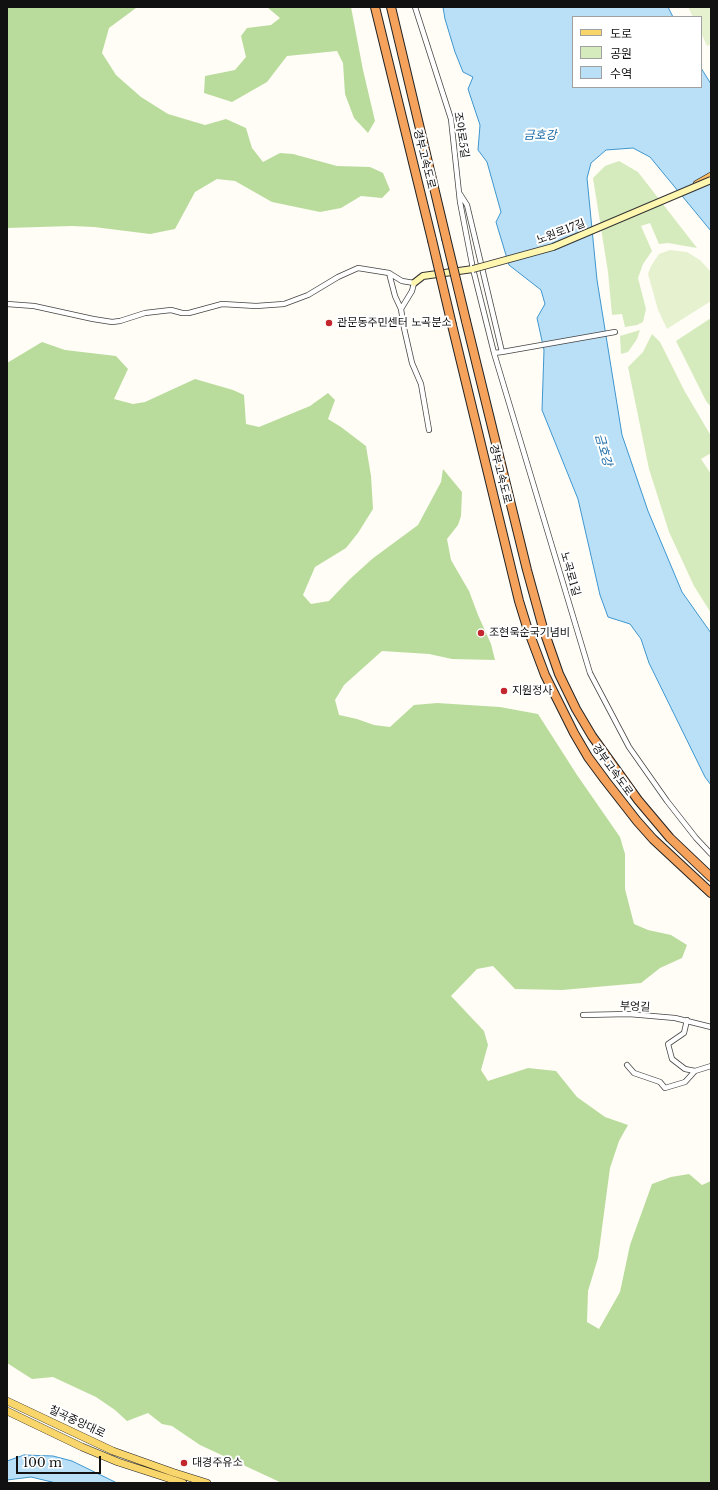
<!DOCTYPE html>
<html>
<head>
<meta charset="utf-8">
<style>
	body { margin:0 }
	#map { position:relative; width:718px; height:1490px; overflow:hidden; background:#fffdf5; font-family:"Libre Baskerville","Noto Sans KR",serif }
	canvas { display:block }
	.frame { position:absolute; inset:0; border:8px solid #111; pointer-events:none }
	.legend { position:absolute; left:572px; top:16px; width:130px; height:72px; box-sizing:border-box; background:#fff; border:1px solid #a0a0a0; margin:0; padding:5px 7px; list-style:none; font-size:12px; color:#111 }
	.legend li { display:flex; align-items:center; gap:8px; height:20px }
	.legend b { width:20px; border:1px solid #a0a0a0 }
	.scale { position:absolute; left:16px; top:1456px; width:85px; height:18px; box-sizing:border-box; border:2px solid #111; border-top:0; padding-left:5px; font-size:12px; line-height:14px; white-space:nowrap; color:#111; -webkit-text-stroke:3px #fff; paint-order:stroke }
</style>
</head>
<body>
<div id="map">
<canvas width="718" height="1490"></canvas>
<div class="frame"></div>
<ul class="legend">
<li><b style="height:5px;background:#f9d66b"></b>도로</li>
<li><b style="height:11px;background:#d5ebbd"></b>공원</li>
<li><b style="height:11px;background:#b9e0f7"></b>수역</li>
</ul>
<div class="scale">100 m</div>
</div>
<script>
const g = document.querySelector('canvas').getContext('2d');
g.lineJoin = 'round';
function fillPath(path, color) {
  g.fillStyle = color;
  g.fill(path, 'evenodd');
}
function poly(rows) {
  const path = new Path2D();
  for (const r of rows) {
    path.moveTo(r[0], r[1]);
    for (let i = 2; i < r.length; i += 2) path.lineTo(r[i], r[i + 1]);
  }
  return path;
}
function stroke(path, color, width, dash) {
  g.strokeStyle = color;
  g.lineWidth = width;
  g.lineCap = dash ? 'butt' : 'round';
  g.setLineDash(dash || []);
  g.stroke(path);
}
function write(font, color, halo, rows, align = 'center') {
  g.font = font + ' "Libre Baskerville","Noto Sans KR",serif';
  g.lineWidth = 4;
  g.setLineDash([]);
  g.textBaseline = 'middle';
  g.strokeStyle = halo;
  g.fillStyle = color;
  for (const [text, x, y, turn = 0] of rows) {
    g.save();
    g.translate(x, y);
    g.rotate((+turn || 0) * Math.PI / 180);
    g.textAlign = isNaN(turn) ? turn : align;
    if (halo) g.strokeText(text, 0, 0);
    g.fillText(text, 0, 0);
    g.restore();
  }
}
const green = poly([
	[619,161,638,172,697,248,668,243,659,244,650,223,641,226,652,251,643,264,638,278,646,309,643,322,637,325,625,327,622,314,612,315,608,272,593,178,605,166],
	[711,318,711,407,706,401,676,341],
	[640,330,637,339,628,352,621,354,620,336],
	[652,334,660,342,684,390,711,436,711,453,701,459,711,474,711,613,694,586,669,532,649,469,628,367,643,352]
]);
const forest = poly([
	[7,7,141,7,136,8,109,28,102,53,116,75,141,97,168,114,205,125,226,119,246,128,252,148,263,162,280,153,293,154,337,166,370,167,383,173,390,190,382,198,361,196,341,208,320,212,272,202,235,181,217,179,195,192,175,229,150,234,94,227,72,226,7,228],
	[267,7,351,7,363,70,375,121,368,133,354,118,345,94,343,63,337,51,287,56,267,82,232,102,204,93,205,76,235,70,246,57,241,36,247,28,271,25,280,18],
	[42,342,65,350,116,356,128,369,114,399,133,404,145,402,195,379,233,390,244,395,246,424,259,427,310,406,328,393,335,400,328,419,341,427,366,446,371,476,373,509,358,533,346,548,315,567,303,595,311,604,329,601,350,579,372,559,418,525,441,482,443,469,462,492,461,516,458,525,447,539,451,560,469,591,478,615,491,644,495,660,452,659,429,654,382,651,344,685,335,700,339,715,357,719,374,725,390,727,414,705,437,703,500,707,538,714,577,775,620,837,625,854,625,889,634,924,648,930,671,935,687,945,682,958,660,968,641,983,562,990,515,989,493,966,477,969,451,996,484,1031,488,1045,481,1070,488,1081,528,1068,556,1071,577,1097,605,1117,628,1125,619,1141,610,1168,598,1258,588,1291,587,1322,599,1329,620,1292,630,1245,652,1184,671,1177,689,1174,702,1185,711,1181,711,1483,282,1483,200,1445,172,1426,162,1424,148,1413,127,1421,115,1410,96,1397,53,1377,32,1379,7,1363,7,363]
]);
const pitch = poly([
	[688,7,711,7,711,44,707,46,701,33,701,17,693,17],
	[670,250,687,252,700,260,711,272,711,301,667,329,658,310,648,274,651,266,659,254]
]);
const water = poly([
	[443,7,668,7,673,17,573,17,573,87,701,87,701,68,711,84,711,231,650,157,633,148,606,150,591,163,587,178,597,280,622,435,648,511,682,592,711,633,711,785,705,777,649,663,641,639,630,624,608,617,600,595,578,499,542,410,544,350,537,318,545,304,541,290,509,265,496,222,501,212,487,162,478,150,480,125,468,89,473,77,463,72,455,52,445,19,443,7],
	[24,1455,53,1456,72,1461,117,1483,56,1483,31,1477,7,1480,7,1461,24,1455]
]);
const minor = poly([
	[415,7,451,119,460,202,473,269,494,353,590,673,629,747,667,801,696,838,711,854],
	[460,194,467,205,502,352,494,353],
	[389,273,395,296,401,309],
	[7,304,34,306,93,319,112,322,120,321,145,313,171,310,182,313,189,313,222,304,256,306,284,304,308,295,338,277,358,268,389,273,402,281,414,283,412,291,401,309,404,328,412,363,421,384,429,430],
	[502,352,615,332],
	[583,1015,629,1014,675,1018,711,1027],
	[687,1020,684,1033,668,1044,672,1059,685,1069,695,1071],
	[627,1065,634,1073,660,1082,665,1088,685,1082,695,1071,711,1066]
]);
const secondary = poly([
	[414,283,423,276,473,269]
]);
const primary = poly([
	[7,1401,113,1451,172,1472,207,1483],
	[7,1411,82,1447,118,1462,183,1483]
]);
const trunk = poly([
	[697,184,711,176]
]);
const motorway = poly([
	[375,7,432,240],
	[391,7,446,238],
	[466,321,527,570,543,628,559,674,576,709,592,736,638,800,670,838,711,877],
	[452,325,519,601,527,627,545,675,574,733,588,757,605,780,637,821,653,839,711,893]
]);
const secondaryBridge = poly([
	[473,269,553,247,711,180]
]);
const motorwayBridge = poly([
	[446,238,466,321],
	[432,240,452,325]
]);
const markers = [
	[329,323,4,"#c4262e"],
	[481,633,4,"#c4262e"],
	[504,691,4,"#c4262e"],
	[184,1463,4,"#c4262e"]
];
const streetNames = [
	["조야로5길",461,135,81],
	["경부고속도로",424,159,76],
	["노원로17길",561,232,-21],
	["경부고속도로",500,474,76],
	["노곡로1길",570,574,74],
	["경부고속도로",612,770,54],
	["부엉길",635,1007,3],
	["칠곡중앙대로",77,1422,25]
];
const poiNames = [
	["관문동주민센터 노곡분소",337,323],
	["조현욱순국기념비",489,633],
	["지원정사",512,691],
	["대경주유소",192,1463]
];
const waterNames = [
	["금호강",540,136],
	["금호강",603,450,74]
];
fillPath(green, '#d5ebbd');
fillPath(forest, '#b9dc9c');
fillPath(pitch, '#e6f2cf');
fillPath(water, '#b9e0f7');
stroke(water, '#3f96cf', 1);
stroke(minor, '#444', 6);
stroke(secondary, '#333', 8);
stroke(primary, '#222', 8);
stroke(trunk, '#222', 8);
stroke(motorway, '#222', 10);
stroke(minor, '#fff', 4.5);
stroke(secondary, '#fff6b0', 6);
stroke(primary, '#f9d66b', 7);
stroke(trunk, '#f7bc64', 7);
stroke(motorway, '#f5a25d', 8);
stroke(secondaryBridge, '#333', 8, []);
stroke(motorwayBridge, '#222', 10, []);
stroke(secondaryBridge, '#fff6b0', 6);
stroke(motorwayBridge, '#f5a25d', 8);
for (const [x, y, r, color] of markers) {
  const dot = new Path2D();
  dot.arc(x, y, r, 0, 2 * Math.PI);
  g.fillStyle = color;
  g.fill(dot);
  stroke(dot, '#fff', 1.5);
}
write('11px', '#111', '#fff', streetNames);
write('11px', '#111', '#fff', poiNames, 'left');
write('italic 12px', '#1768a6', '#fff', waterNames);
</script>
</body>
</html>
